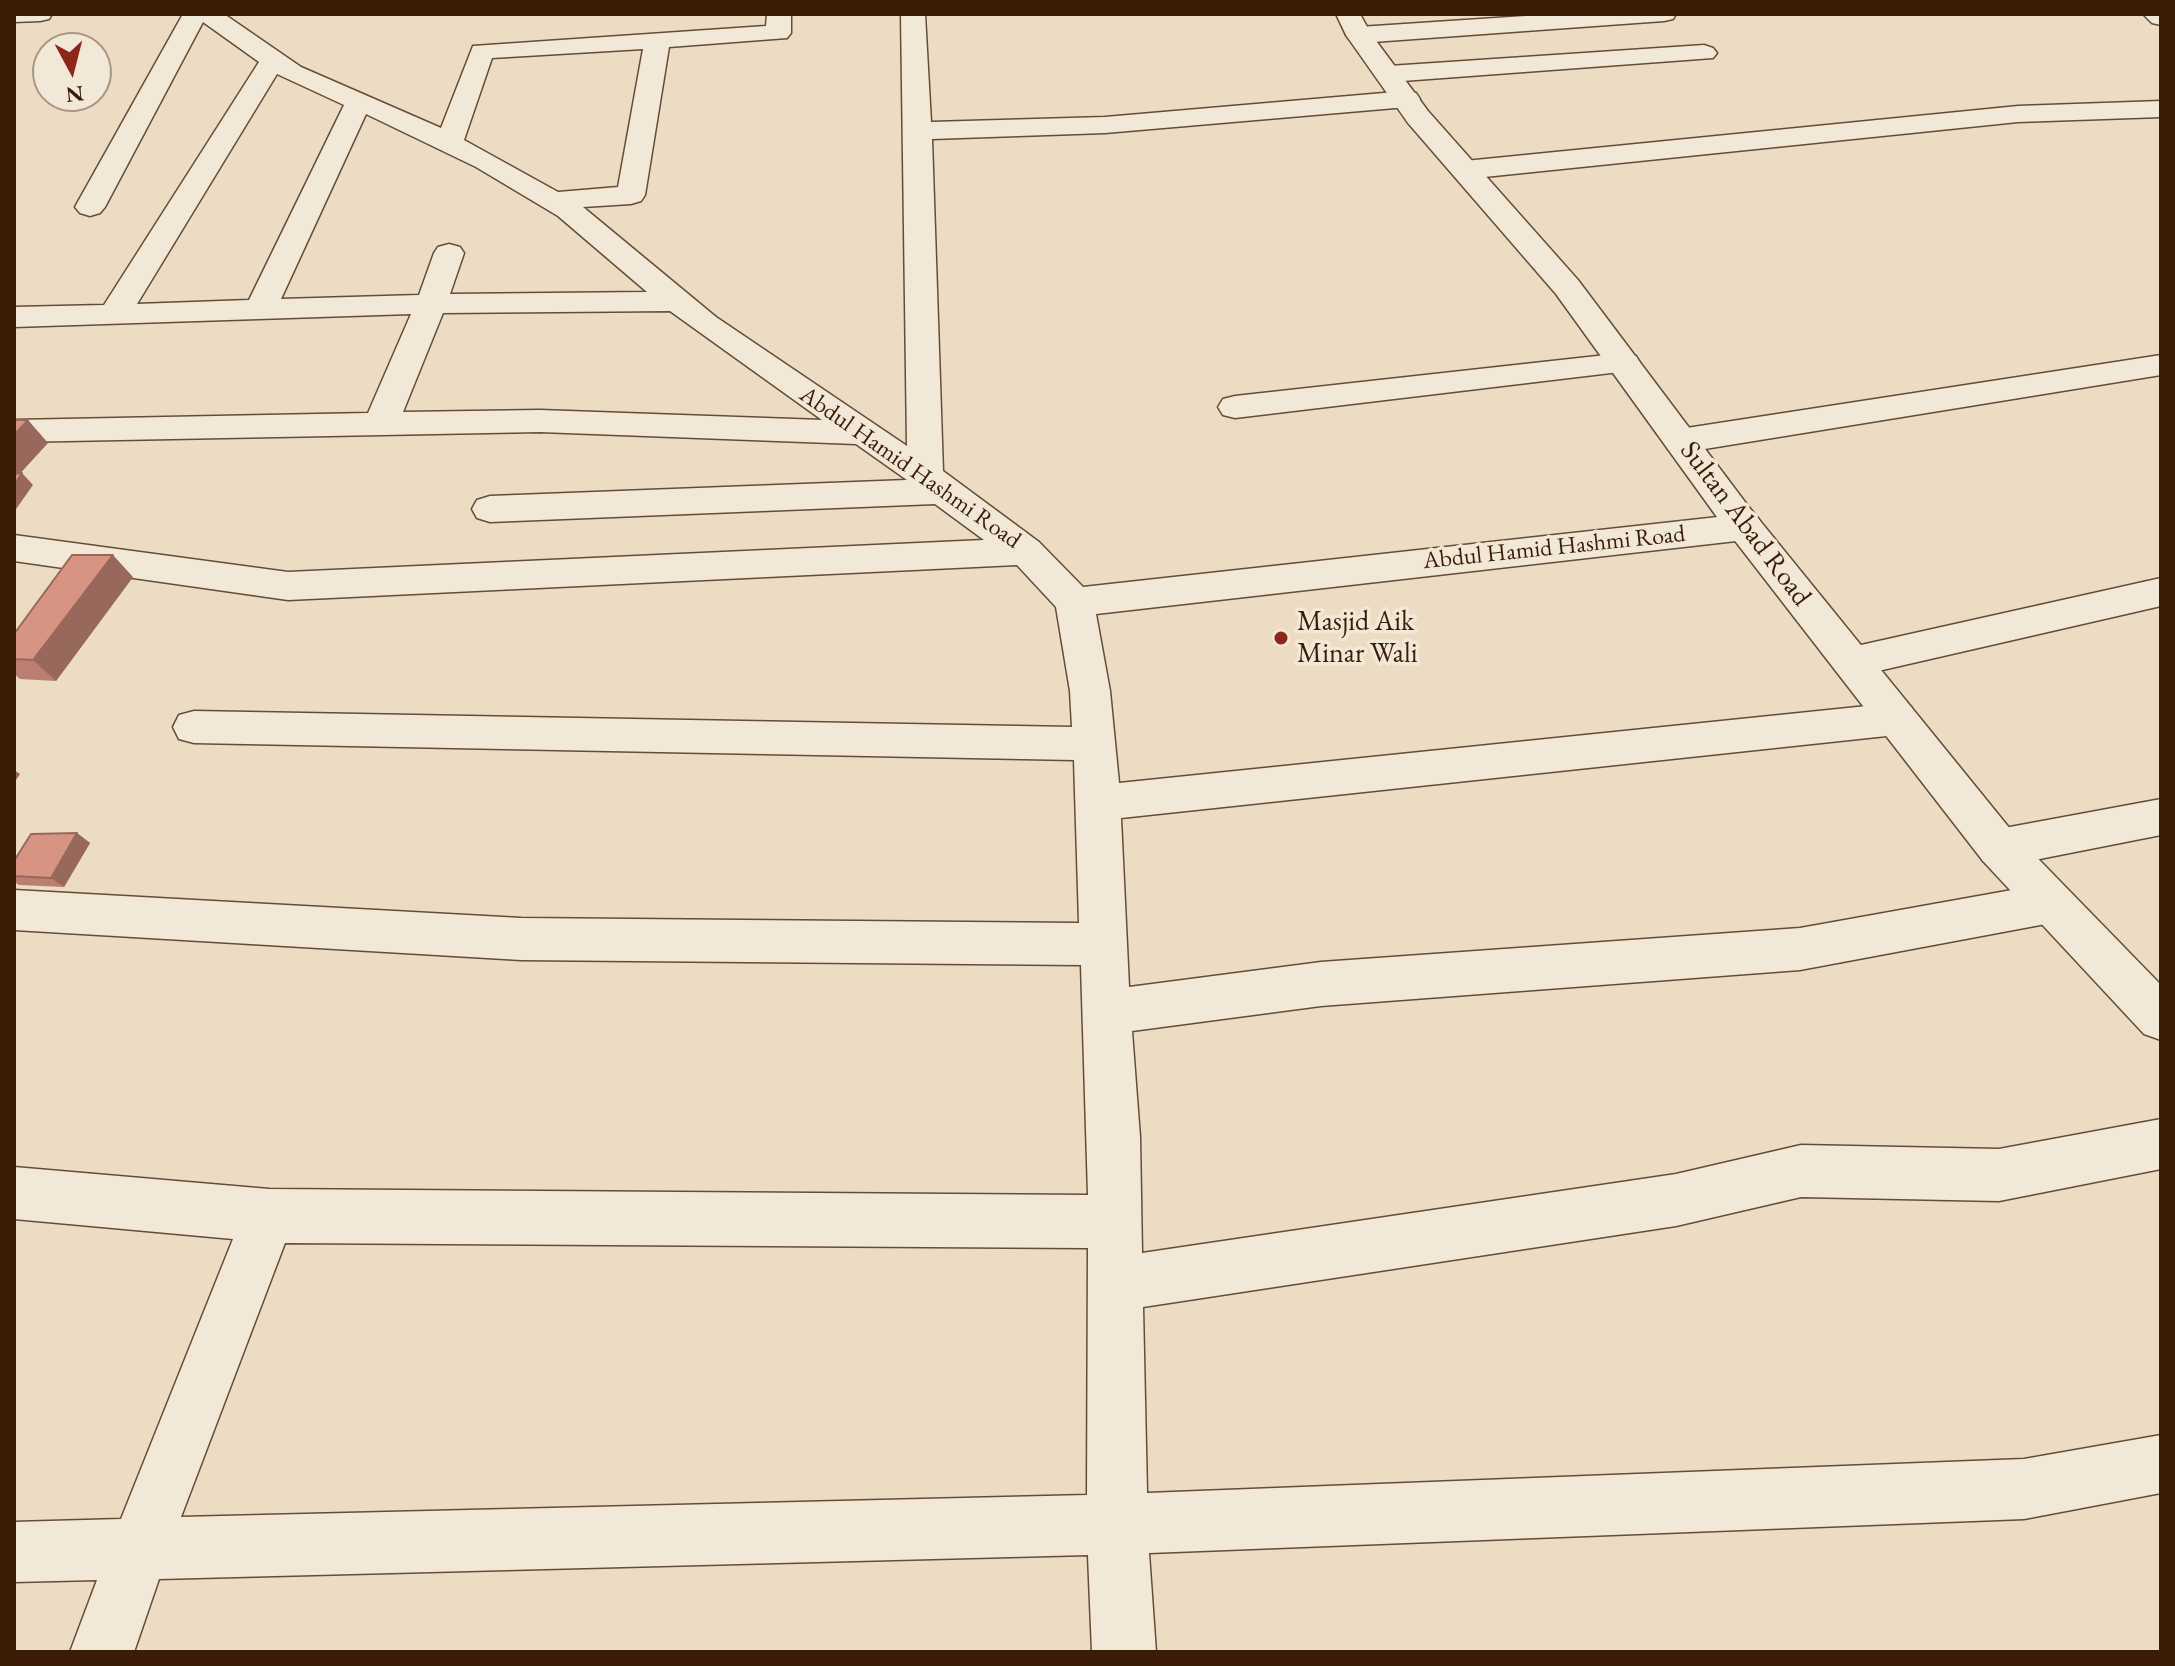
<!DOCTYPE html>
<html>
<head>
<meta charset="utf-8">
<style>
	body { margin:0 }
	#map { position:relative; width:2175px; height:1666px; overflow:hidden; background:#ebdcc3; font-family:"EB Garamond",serif }
	canvas { display:block }
	.frame { position:absolute; inset:0; border:16px solid #3b1c06; pointer-events:none }
	.north { position:absolute; left:32px; top:32px; width:80px; height:80px; box-sizing:border-box; background:#f2e8d8; border:2px solid #a99684; border-radius:50%; rotate:173deg; font-size:22px; font-weight:700; line-height:32px; text-align:center; color:#3b1c06 }
	.north::after { content:''; display:block; margin:auto; width:28px; height:36px; background:#8f2418; clip-path:polygon(50% 0,100% 100%,50% 72%,0 100%) }
</style>
</head>
<body>
<div id="map">
<canvas width="2175" height="1666"></canvas>
<div class="frame"></div>
<div class="north">N</div>
</div>
<script>
const g = document.querySelector('canvas').getContext('2d');
g.lineJoin = 'round';
function poly(rows) {
  const path = new Path2D();
  for (const r of rows) {
    path.moveTo(r[0], r[1]);
    for (let i = 2; i < r.length; i += 2) path.lineTo(r[i], r[i + 1]);
  }
  return path;
}
function stroke(path, color, width, dash) {
  g.strokeStyle = color;
  g.lineWidth = width;
  g.lineCap = dash ? 'butt' : 'round';
  g.setLineDash(dash || []);
  g.stroke(path);
}
function fillPath(path, color) {
  g.fillStyle = color;
  g.fill(path, 'evenodd');
}
function write(font, color, halo, rows, align = 'center') {
  g.font = font + ' "EB Garamond",serif';
  g.lineWidth = 7;
  g.setLineDash([]);
  g.textBaseline = 'middle';
  g.strokeStyle = halo;
  g.fillStyle = color;
  for (const [text, x, y, turn = 0] of rows) {
    g.save();
    g.translate(x, y);
    g.rotate((+turn || 0) * Math.PI / 180);
    g.textAlign = isNaN(turn) ? turn : align;
    if (halo) g.strokeText(text, 0, 0);
    g.fillText(text, 0, 0);
    g.restore();
  }
}
const minor = poly([
	[14,14,52,14,49,19,40,21,14,22,14,14],
	[183,14,224,14,301,67,441,128,473,46,766,26,767,14,791,14,791,33,787,38,669,47,645,195,641,201,631,204,583,207,716,317,907,446,901,14,925,14,931,122,1105,117,1407,91,1416,93,1420,99,1416,105,1407,107,1105,133,932,139,943,471,1039,542,1083,587,1745,514,1758,518,1763,527,1758,536,1745,540,1096,614,1110,691,1119,783,1896,703,1911,707,1917,719,1911,731,1896,735,1121,818,1129,987,1321,962,1800,928,2051,883,2067,889,2074,903,2067,917,2051,923,1800,970,1321,1006,1132,1031,1140,1137,1142,1253,1676,1174,1801,1145,1999,1149,2161,1119,2161,1169,1999,1201,1801,1197,1676,1226,1143,1307,1147,1493,2024,1459,2161,1435,2161,1493,2024,1519,1149,1553,1156,1652,1092,1652,1088,1555,159,1579,134,1652,70,1652,97,1580,14,1582,14,1522,121,1519,233,1239,14,1219,14,1167,269,1189,1088,1195,1081,965,521,960,14,930,14,890,521,918,1079,923,1074,760,194,743,179,739,173,727,179,715,194,711,1072,727,1070,691,1056,607,1017,565,288,600,14,561,14,535,288,572,984,540,935,504,490,522,477,518,472,509,477,500,490,496,907,480,856,444,540,432,14,442,14,420,368,413,411,314,14,327,14,307,104,305,259,62,203,22,105,207,100,213,90,216,80,213,75,207,183,14],
	[643,49,618,187,558,192,464,140,492,58,643,49],
	[277,74,344,105,249,300,137,304,277,74],
	[366,114,476,167,558,216,647,292,450,294,464,253,460,247,449,244,438,247,434,253,419,295,281,299,366,114],
	[670,311,822,420,540,410,403,412,443,313,670,311],
	[285,1243,1088,1248,1087,1495,181,1517,285,1243],
	[1556,14,1676,14,1673,19,1664,21,1359,43,1350,40,1346,35,1350,30,1359,27,1556,14],
	[2143,14,2161,14,2161,25,2152,23,2143,14],
	[1704,45,1713,48,1717,53,1713,58,1389,82,1380,80,1376,74,1380,68,1389,66,1704,45],
	[2161,101,2161,117,2018,122,1465,179,1455,176,1451,170,1455,164,1465,161,2018,106,2161,101],
	[1624,353,1636,356,1640,363,1636,370,1235,418,1223,415,1218,407,1223,399,1235,396,1624,353],
	[2161,355,2161,375,1680,453,1668,449,1663,441,1668,433,1680,429,2161,355],
	[2161,578,2161,606,1852,677,1838,673,1832,662,1838,651,1852,647,2161,578],
	[2161,799,2161,835,1999,867,1983,861,1977,848,1983,835,1999,829,2161,799]
]);
const tertiary = poly([
	[1336,14,1360,14,1371,34,1428,111,1578,280,1748,506,2015,835,2161,985,2161,1040,2144,1034,1983,861,1722,524,1556,294,1408,123,1346,35,1336,14]
]);
const wall = poly([
	[133,577,56,681,20,679,14,674,14,634],
	[77,833,90,843,64,887,19,885,14,882,14,861]
]);
const shadedWall = poly([
	[28,420,48,443,16,478,14,476,14,435],
	[22,473,33,485,14,512,14,485],
	[113,555,133,577,56,681,33,660],
	[14,770,20,774,14,783],
	[77,833,90,843,64,887,51,878]
]);
const building = poly([
	[14,420,28,420,14,435,14,420],
	[22,473,14,485,14,474,22,473],
	[72,555,113,555,33,660,14,659,14,634,72,555],
	[77,833,51,878,14,876,14,861,31,834,77,833]
]);
const markers = [
	[1281,638,8,"#8f2418"]
];
const farStreetnames = [
	["Abdul Hamid Hashmi Road",910,468,35],
	["Abdul Hamid Hashmi Road",1554,548,-6]
];
const streetNames = [
	["Sultan Abad Road",1745,524,53]
];
const poiNames = [
	["Masjid Aik",1297,622],
	["Minar Wali",1297,654]
];
stroke(minor, '#674c35', 3);
stroke(tertiary, '#674c35', 3);
fillPath(minor, '#f2e8d8');
fillPath(tertiary, '#f2e8d8');
fillPath(wall, '#ba7f70');
fillPath(shadedWall, '#97685b');
fillPath(building, '#d89482');
stroke(building, '#97685b', 2);
for (const [x, y, r, color] of markers) {
  const dot = new Path2D();
  dot.arc(x, y, r, 0, 2 * Math.PI);
  g.fillStyle = color;
  g.fill(dot);
  stroke(dot, '#f2e8d8', 3);
}
write('24px', '#3b1c06', '#f2e8d8', farStreetnames);
write('28px', '#3b1c06', '#f2e8d8', streetNames);
write('28px', '#3b1c06', '#f2e8d8', poiNames, 'left');
</script>
</body>
</html>
